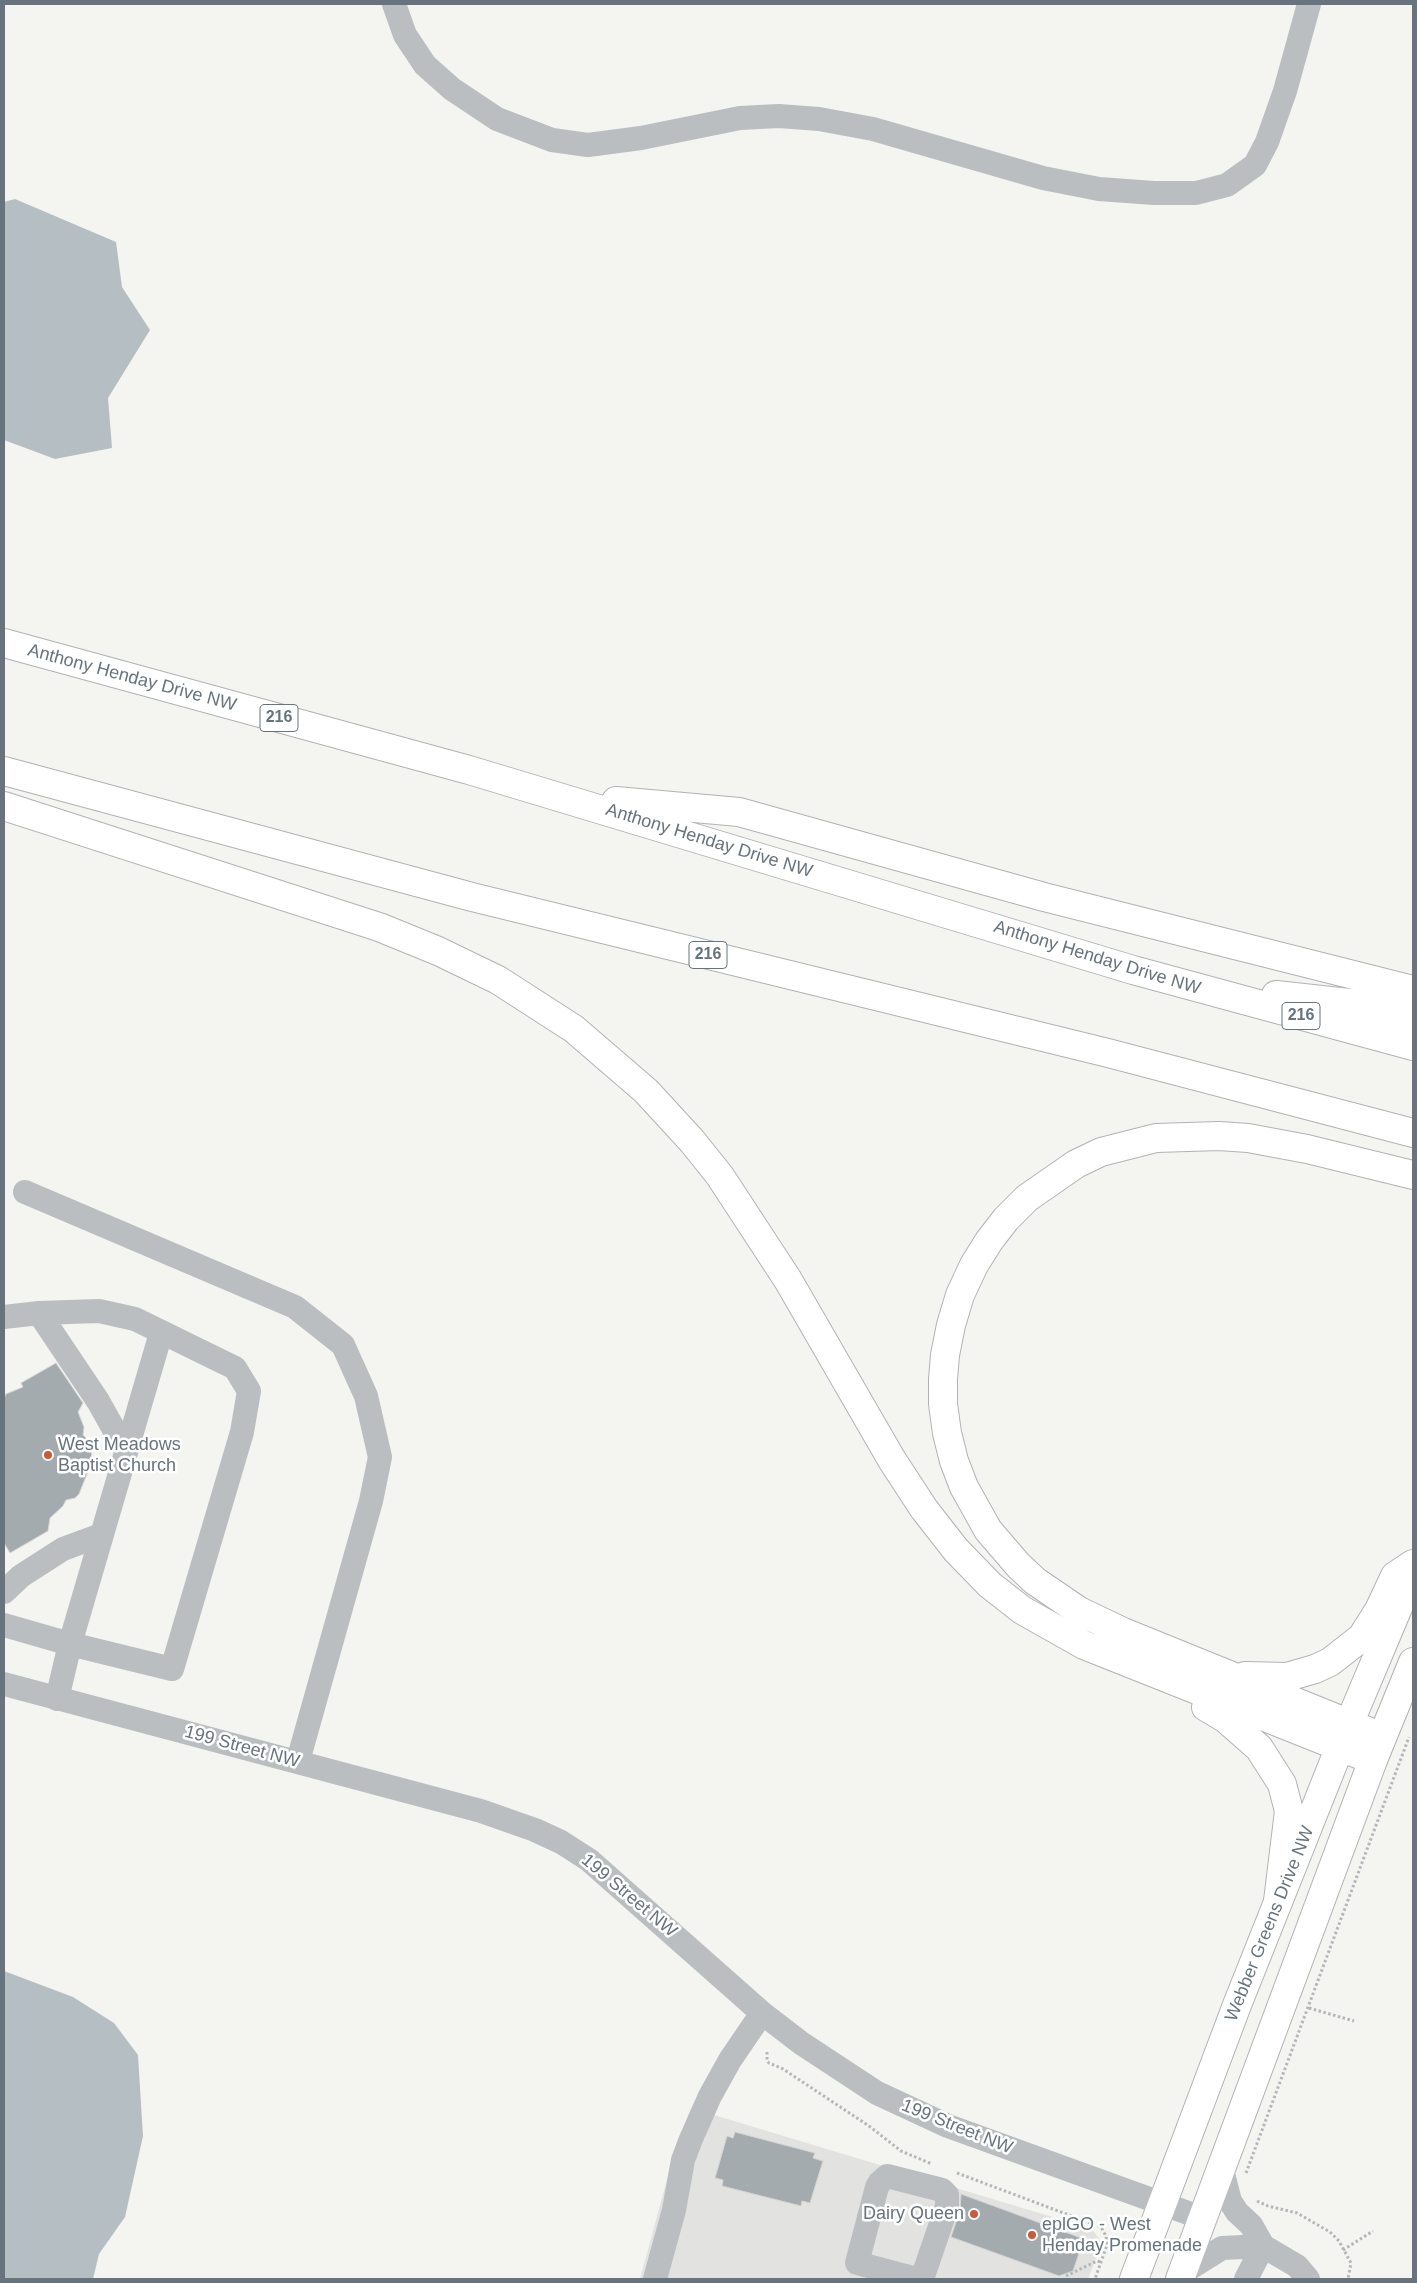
<!DOCTYPE html>
<html>
<head>
<meta charset="utf-8">
<style>
	body { margin:0 }
	#map { position:relative; width:1417px; height:2283px; overflow:hidden; background:#f4f4f1; font-family:Helvetica,sans-serif }
	canvas { display:block }
	.frame { position:absolute; inset:0; border:5px solid #67747e; pointer-events:none }
</style>
</head>
<body>
<div id="map">
<canvas width="1417" height="2283"></canvas>
<div class="frame"></div>
</div>
<script>
const g = document.querySelector('canvas').getContext('2d');
g.lineJoin = 'round';
function fillPath(path, color) {
  g.fillStyle = color;
  g.fill(path, 'evenodd');
}
function poly(rows) {
  const path = new Path2D();
  for (const r of rows) {
    path.moveTo(r[0], r[1]);
    for (let i = 2; i < r.length; i += 2) path.lineTo(r[i], r[i + 1]);
  }
  return path;
}
function stroke(path, color, width, dash) {
  g.strokeStyle = color;
  g.lineWidth = width;
  g.lineCap = dash ? 'butt' : 'round';
  g.setLineDash(dash || []);
  g.stroke(path);
}
function write(font, color, halo, rows, align = 'center') {
  g.font = font + ' Helvetica,sans-serif';
  g.lineWidth = 5;
  g.setLineDash([]);
  g.textBaseline = 'middle';
  g.strokeStyle = halo;
  g.fillStyle = color;
  for (const [text, x, y, turn = 0] of rows) {
    g.save();
    g.translate(x, y);
    g.rotate((+turn || 0) * Math.PI / 180);
    g.textAlign = isNaN(turn) ? turn : align;
    if (halo) g.strokeText(text, 0, 0);
    g.fillText(text, 0, 0);
    g.restore();
  }
}
const built = poly([
	[691,2108,1092,2229,1102,2243,1088,2279,640,2279,676,2146]
]);
const water = poly([
	[15,199,116,242,122,287,150,330,108,398,112,448,55,459,4,440,4,202],
	[4,1971,73,1997,114,2023,138,2055,143,2136,125,2217,99,2254,93,2279,4,2279]
]);
const building = poly([
	[56,1363,83,1403,78,1412,84,1427,83,1435,92,1444,91,1464,79,1494,75,1498,66,1500,63,1506,50,1518,48,1531,10,1553,4,1543,4,1398,6,1394,23,1387,21,1383,56,1363],
	[735,2132,815,2153,813,2158,823,2161,810,2203,802,2201,801,2206,722,2186,723,2180,715,2178,727,2136,733,2138,735,2132],
	[961,2194,1084,2239,1073,2271,1059,2276,951,2237,960,2210,961,2194]
]);
const path = poly([
	[1309,2008,1354,2021],
	[767,2052,767,2061,769,2063,783,2069,869,2126,901,2151,932,2164],
	[957,2173,1101,2227,1106,2236,1107,2245,1095,2279],
	[1246,2173,1409,1737],
	[1257,2201,1268,2206,1297,2213,1330,2232,1339,2241,1351,2263,1348,2279],
	[1343,2250,1373,2231],
	[1066,2276,1097,2261,1101,2262]
]);
const minor = poly([
	[394,4,405,35,425,65,452,89,497,119,552,140,588,145,641,138,740,118,779,116,819,119,873,129,1043,178,1099,189,1154,193,1196,193,1227,185,1255,165,1267,142,1285,91,1309,4],
	[25,1192,295,1307,343,1345,366,1396,380,1457,371,1501,298,1761],
	[39,1313,98,1401,126,1451],
	[4,1317,39,1313,99,1311,135,1319,235,1368,249,1391,242,1432,172,1669,70,1644,57,1699],
	[4,1592,21,1576,63,1549,101,1535],
	[4,1625,70,1644,161,1333],
	[4,1684,481,1811,535,1830,561,1842,589,1860,762,2013,801,2043,877,2093,948,2126,1202,2218],
	[1222,2170,1230,2201,1237,2212,1251,2225,1263,2246,1297,2266,1308,2279],
	[1182,2273,1222,2248,1263,2246],
	[655,2279,674,2210,683,2160,691,2139,710,2096,730,2060,762,2013],
	[917,2279,857,2263,877,2187,880,2182,887,2176,942,2190,947,2195,947,2206,922,2279],
	[1246,2279,1263,2246]
]);
const major = poly([
	[1134,2279,1237,2005,1349,1724,1413,1572],
	[1180,2279,1373,1760,1413,1662]
]);
const highway = poly([
	[4,643,469,770,1133,970,1413,1046],
	[4,771,472,897,1108,1053,1413,1133],
	[616,801,739,812,1044,897,1413,990],
	[4,806,379,927,438,951,498,980,574,1029,646,1091,692,1141,720,1176,788,1280,892,1460,924,1509,956,1550,990,1585,1022,1610,1084,1645,1373,1760],
	[1276,995,1358,1004,1413,1018],
	[1245,1676,1287,1677,1315,1669,1330,1662,1362,1637,1379,1610,1395,1576,1413,1564],
	[1206,1707,1226,1719,1259,1748,1282,1784,1289,1811,1278,1901],
	[1382,1737,1123,1632,1079,1611,1035,1581,1018,1565,988,1530,964,1487,954,1461,947,1433,943,1404,943,1379,945,1355,951,1325,960,1295,974,1265,989,1241,1006,1219,1027,1198,1076,1164,1101,1152,1156,1138,1219,1136,1248,1138,1307,1149,1413,1175]
]);
const markers = [
	[48,1455,5,"#cb5a3a"],
	[974,2214,5,"#cb5a3a"],
	[1032,2235,5,"#cb5a3a"]
];
const shields = [
	[279,718,38],
	[708,955,38],
	[1301,1016,38]
];
const shieldNames = [
	["216",279,718],
	["216",708,955],
	["216",1301,1016]
];
const streetNames = [
	["Anthony Henday Drive NW",132,678,15],
	["Anthony Henday Drive NW",709,841,17],
	["Anthony Henday Drive NW",1097,958,17],
	["199 Street NW",242,1747,15],
	["199 Street NW",629,1896,40],
	["Webber Greens Drive NW",1270,1924,-68],
	["199 Street NW",957,2127,22]
];
const poiNames = [
	["West Meadows",58,1445],
	["Baptist Church",58,1466],
	["Dairy Queen",964,2214,"right"],
	["eplGO - West",1042,2225],
	["Henday Promenade",1042,2246]
];
fillPath(built, '#e2e3e1');
fillPath(water, '#b5bfc3');
fillPath(building, '#a4abaf');
stroke(building, '#d5d5d4', 1);
stroke(major, '#aeb2b5', 30);
stroke(highway, '#b0b3b6', 30);
stroke(path, '#b4b7b9', 3, [2.5, 2.5]);
stroke(minor, '#babec0', 24);
stroke(major, '#fff', 28);
stroke(highway, '#fff', 28);
for (const [x, y, r, color] of markers) {
  const dot = new Path2D();
  dot.arc(x, y, r, 0, 2 * Math.PI);
  g.fillStyle = color;
  g.fill(dot);
  stroke(dot, '#fff', 2);
}
for (const [x, y, w] of shields) {
  const box = new Path2D();
  box.roundRect(x - w / 2, y - 13.5, w, 27, 4);
  g.fillStyle = '#fff';
  g.fill(box);
  stroke(box, '#67747e', 1);
}
write('bold 16px', '#67747e', null, shieldNames);
write('18px', '#67747e', '#fff', streetNames);
write('18px', '#67747e', '#fff', poiNames, 'left');
</script>
</body>
</html>
